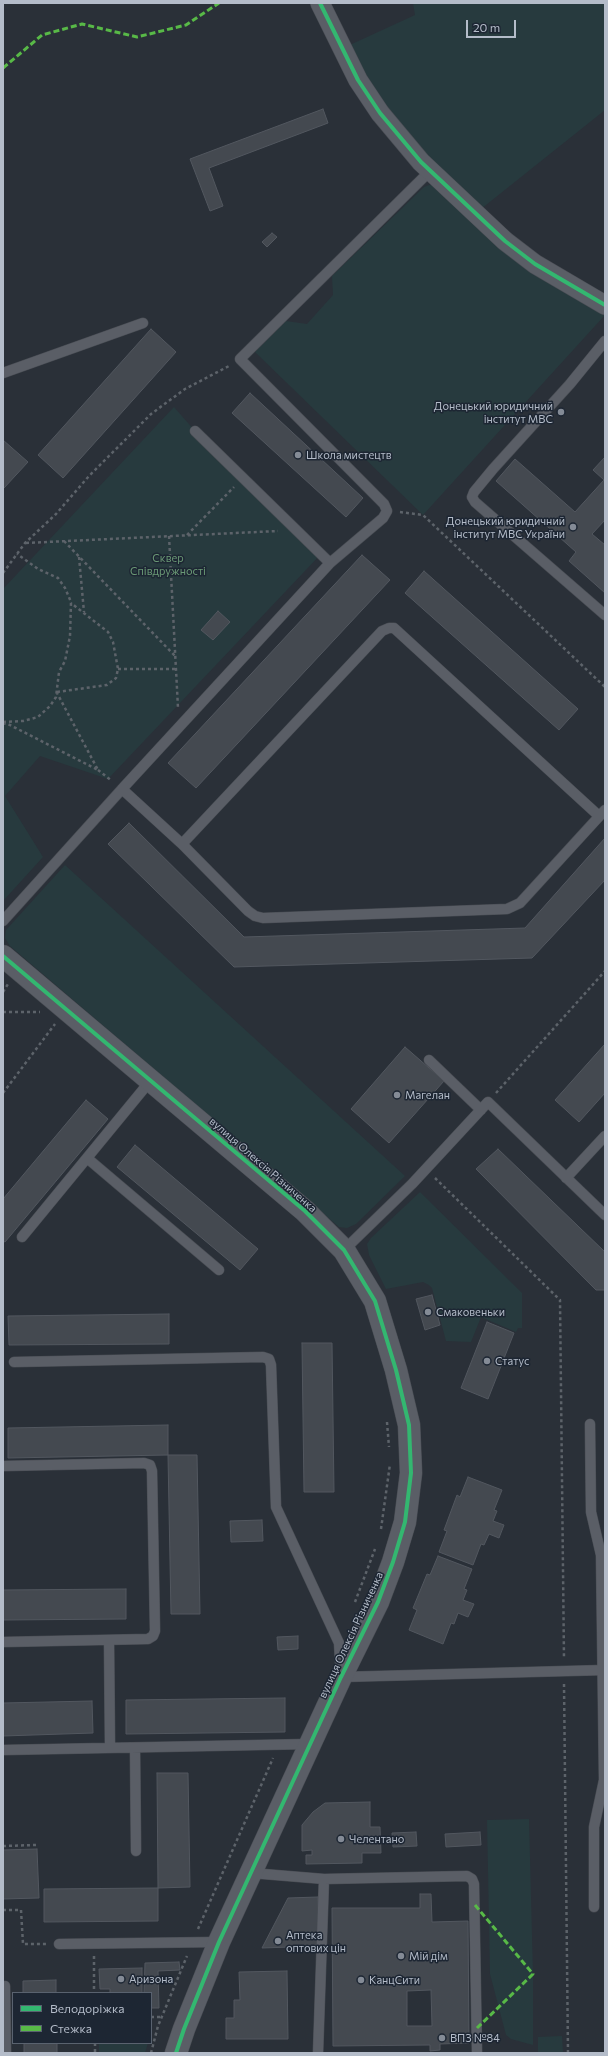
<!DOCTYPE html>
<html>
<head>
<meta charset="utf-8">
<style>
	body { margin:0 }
	#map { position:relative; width:608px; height:2056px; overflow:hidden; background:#2a3038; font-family:Commissioner,sans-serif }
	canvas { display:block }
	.frame { position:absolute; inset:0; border:4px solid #b4bcc9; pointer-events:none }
	.legend { position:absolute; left:12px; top:1992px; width:140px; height:52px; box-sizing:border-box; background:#1d2633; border:1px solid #59626f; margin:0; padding:5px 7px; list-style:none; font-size:12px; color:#b4bcc9 }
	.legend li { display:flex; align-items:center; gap:8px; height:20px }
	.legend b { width:20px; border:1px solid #59626f }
	.scale { position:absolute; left:466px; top:20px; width:50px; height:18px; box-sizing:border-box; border:2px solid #b4bcc9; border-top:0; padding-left:5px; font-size:12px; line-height:14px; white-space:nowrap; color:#b4bcc9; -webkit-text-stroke:3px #1d2633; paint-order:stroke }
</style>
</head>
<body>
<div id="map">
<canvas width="608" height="2056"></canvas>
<div class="frame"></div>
<ul class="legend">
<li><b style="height:5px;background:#33b770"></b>Велодоріжка</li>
<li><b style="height:5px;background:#58b947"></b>Стежка</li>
</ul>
<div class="scale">20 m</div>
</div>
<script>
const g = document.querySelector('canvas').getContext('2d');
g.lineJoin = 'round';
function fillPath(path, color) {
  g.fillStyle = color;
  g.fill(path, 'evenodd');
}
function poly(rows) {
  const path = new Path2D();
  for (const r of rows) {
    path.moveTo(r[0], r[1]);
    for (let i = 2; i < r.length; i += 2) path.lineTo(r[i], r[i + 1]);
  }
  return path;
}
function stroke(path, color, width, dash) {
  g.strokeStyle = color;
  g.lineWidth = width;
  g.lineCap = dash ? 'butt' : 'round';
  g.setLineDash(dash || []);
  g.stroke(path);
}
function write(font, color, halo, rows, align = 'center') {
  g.font = font + ' Commissioner,sans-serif';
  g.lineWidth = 3;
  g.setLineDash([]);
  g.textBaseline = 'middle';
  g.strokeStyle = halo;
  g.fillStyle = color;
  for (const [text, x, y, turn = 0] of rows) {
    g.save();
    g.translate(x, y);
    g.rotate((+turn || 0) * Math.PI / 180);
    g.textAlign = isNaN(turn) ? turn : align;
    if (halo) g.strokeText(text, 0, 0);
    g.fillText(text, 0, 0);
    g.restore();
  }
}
const green = poly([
	[413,3,605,3,605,110,476,213,430,171,341,49,415,15],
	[432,184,605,311,605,315,423,515,255,352,286,321,307,324,333,295,332,276,424,187],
	[174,407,195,431,321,554,108,779,40,756,5,796,43,857,3,901,3,589],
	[65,865,405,1176,356,1224,347,1228,339,1227,10,946,5,938,6,930],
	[420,1192,522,1293,522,1328,518,1328,516,1332,481,1317,471,1342,446,1341,432,1288,429,1285,423,1282,386,1289,369,1255,367,1244,371,1238],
	[529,1819,533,1974,533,2045,511,2039,506,2035,490,1974,487,1820],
	[562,2036,563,2053,538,2053,538,2037],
	[99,2043,148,2043,145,2053,99,2053]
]);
const building = poly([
	[323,109,328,123,209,168,223,206,210,211,190,159,323,109],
	[272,233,277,237,267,247,262,242,272,233],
	[151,329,176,352,63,478,38,455,151,329],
	[250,393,363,498,346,517,232,413,250,393],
	[3,440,28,462,4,488,3,487,3,440],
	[605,457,605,520,592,534,605,545,605,593,569,561,576,552,496,481,515,459,575,512,604,480,593,470,605,457],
	[362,555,390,580,196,788,168,763,362,555],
	[424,571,578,709,559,730,405,593,424,571],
	[218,611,230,622,213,640,201,630,218,611],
	[129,823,244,937,525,928,605,838,605,880,532,958,234,967,108,844,129,823],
	[605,1044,605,1093,579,1122,555,1100,605,1044],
	[405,1047,444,1081,389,1143,351,1109,405,1047],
	[86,1100,108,1119,5,1242,3,1241,3,1199,86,1100],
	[135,1145,258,1249,240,1270,117,1167,135,1145],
	[498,1149,605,1252,605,1290,596,1290,476,1169,498,1149],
	[432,1295,440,1325,425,1330,416,1299,432,1295],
	[169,1314,169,1344,9,1345,8,1316,169,1314],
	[487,1322,514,1333,488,1399,461,1388,487,1322],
	[302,1343,332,1343,334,1492,304,1492,302,1343],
	[168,1425,168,1455,8,1458,8,1428,168,1425],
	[168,1455,197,1455,200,1614,171,1614,168,1455],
	[468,1477,502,1490,494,1510,497,1511,493,1521,504,1525,499,1538,489,1534,484,1545,481,1544,473,1565,439,1552,447,1531,444,1530,457,1495,460,1497,468,1477],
	[262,1520,263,1541,231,1542,230,1521,262,1520],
	[438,1556,472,1569,464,1589,467,1590,463,1600,474,1604,468,1617,458,1613,454,1624,451,1623,443,1644,409,1630,417,1610,413,1608,427,1574,430,1575,438,1556],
	[126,1589,126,1619,3,1620,3,1590,126,1589],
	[298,1636,298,1649,278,1650,277,1637,298,1636],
	[285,1698,285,1732,126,1734,126,1700,285,1698],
	[92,1701,93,1733,3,1736,3,1703,92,1701],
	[157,1773,188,1773,190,1887,158,1888,157,1773],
	[370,1802,370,1827,380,1827,381,1853,362,1853,362,1863,306,1864,306,1855,312,1855,312,1850,302,1851,302,1825,313,1812,325,1803,370,1802],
	[416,1832,417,1846,393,1847,392,1833,416,1832],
	[480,1832,481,1845,446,1847,445,1834,480,1832],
	[37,1849,39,1898,3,1899,3,1850,37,1849],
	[158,1888,158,1921,44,1922,44,1889,158,1888],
	[420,1894,431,1894,432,1922,468,1921,469,2043,440,2044,440,2050,430,2051,430,2045,333,2046,332,1908,420,1908,420,1894],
	[431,1990,432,2026,407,2026,407,1991,431,1990],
	[318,1897,319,1946,262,1948,288,1898,318,1897],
	[179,1962,180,1970,158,1971,159,2008,151,2008,151,1993,144,1993,145,1963,179,1962],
	[142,1968,142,1993,110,1993,110,1989,100,1989,99,1969,142,1968],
	[287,1971,288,2039,226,2039,226,2018,234,2018,234,2000,240,2000,239,1972,287,1971],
	[56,1980,56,1993,23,1993,23,1981,56,1980],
	[24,2043,57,2043,57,2053,24,2053,24,2043]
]);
const path = poly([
	[400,512,423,515,605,687],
	[187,535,234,487],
	[169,536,178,708],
	[64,541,176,657],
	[26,543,278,531],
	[79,557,84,612],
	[3,573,25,543,56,514,89,476,151,414,185,389,229,366],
	[118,669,177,669],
	[57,692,107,685,116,678,118,669,113,642,108,632,71,603],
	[3,722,23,721,38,717,50,706,56,697,59,672,65,661,70,636,71,602,65,588,58,578,38,569,17,554],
	[3,724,6,723,98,770,57,693],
	[98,770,112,781],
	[3,992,8,984],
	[3,1012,40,1012],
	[3,1093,55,1024],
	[496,1093,605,971],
	[435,1178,560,1300,564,1659],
	[387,1422,389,1447],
	[381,1529,390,1464],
	[355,1602,375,1549],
	[564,1684,568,2053],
	[3,1846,36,1845],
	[3,1910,21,1910,23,1944,46,1944],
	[198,1929,273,1758],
	[94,1956,94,1993],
	[151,2017,162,2017],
	[95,2043,95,2053],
	[151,2053,158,2026,187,1956]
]);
const service = poly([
	[605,341,570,384,493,469,474,492,472,497,475,502,605,615],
	[3,373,143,323],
	[195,431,330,563,383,518,387,511,384,504,240,359,430,171],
	[122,789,330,563],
	[182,844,382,631,389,628,394,628,599,816],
	[3,921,122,789,182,844,248,911,255,916,263,918,507,909,520,903,605,810],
	[429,1060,481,1110],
	[87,1158,219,1270],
	[566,1178,605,1136],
	[22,1237,151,1080],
	[344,1250,412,1184,488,1102,605,1215],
	[14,1362,263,1357,269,1359,271,1365,276,1507,339,1643,341,1677,605,1670],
	[590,1424,591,1512,601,1555,604,1780,594,1827,594,1907],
	[3,1466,144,1463,150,1465,152,1471,155,1631,153,1636,148,1639,3,1642],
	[109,1640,110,1747],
	[135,1748,136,1851],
	[3,1750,310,1744],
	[251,1873,324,1879,467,1876,472,1879,474,1884,477,2053],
	[59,1944,219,1942],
	[5,1986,6,2053],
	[318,2053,324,1879]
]);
const minor = poly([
	[320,3,358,80,380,113,421,162,505,241,535,264,605,305]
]);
const tertiary = poly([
	[3,956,305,1211,344,1250,375,1301,396,1370,409,1425,411,1473,405,1522,393,1562,378,1602,341,1677,219,1942,184,2029,176,2053]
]);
const quiet = poly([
	[3,68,42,35,82,24,137,37,186,25,219,3],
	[475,1905,533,1974,477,2028]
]);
const cycleway = poly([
	[320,3,358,80,380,113,421,162,505,241,535,264,605,305],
	[3,956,305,1211,344,1250,375,1301,396,1370,409,1425,411,1473,405,1522,393,1562,378,1602,341,1677,219,1942,184,2029,176,2053]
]);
const markers = [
	[561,412,4,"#848b96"],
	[298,455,4,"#848b96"],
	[573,527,4,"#848b96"],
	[397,1095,4,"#848b96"],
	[428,1312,4,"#848b96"],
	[487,1361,4,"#848b96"],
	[341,1839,4,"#848b96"],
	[278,1941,4,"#848b96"],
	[401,1956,4,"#848b96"],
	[121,1979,4,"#848b96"],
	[361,1980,4,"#848b96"],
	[442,2038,4,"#848b96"]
];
const poiNames = [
	["Донецький юридичний",553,406,"right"],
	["інститут МВС",553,419,"right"],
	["Школа мистецтв",306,455],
	["Донецький юридичний",565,521,"right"],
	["інститут МВС України",565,534,"right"],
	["Магелан",405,1095],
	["Смаковеньки",436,1312],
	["Статус",495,1361],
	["Челентано",349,1839],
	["Аптека",286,1935],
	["оптових цін",286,1948],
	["Мій дім",409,1956],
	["Аризона",129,1979],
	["КанцСити",369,1980],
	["ВПЗ №84",450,2038]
];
const parkNames = [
	["Сквер",168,558],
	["Співдружності",168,571]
];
const streetNames = [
	["вулиця Олексія Різниченка",263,1165,41],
	["вулиця Олексія Різниченка",351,1635,-65]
];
fillPath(green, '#273a3e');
fillPath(building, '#444950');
stroke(building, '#52575f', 1);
stroke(service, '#484c53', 11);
stroke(minor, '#484c53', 20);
stroke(tertiary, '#484c53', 23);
stroke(path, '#5d636a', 2.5, [3, 3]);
stroke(service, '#5a5e66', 10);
stroke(minor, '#5a5e66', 19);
stroke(tertiary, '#5a5e66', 22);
stroke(quiet, '#58b947', 3, [6, 3]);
stroke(cycleway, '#33b770', 4);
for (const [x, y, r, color] of markers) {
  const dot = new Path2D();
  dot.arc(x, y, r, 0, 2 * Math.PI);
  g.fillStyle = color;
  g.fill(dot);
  stroke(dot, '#1d2633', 1.5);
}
write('11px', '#b4bcc9', '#1d2633', poiNames, 'left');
write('11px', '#6b9a76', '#1d2633', parkNames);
write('11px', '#b4bcc9', '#1d2633', streetNames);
</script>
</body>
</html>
